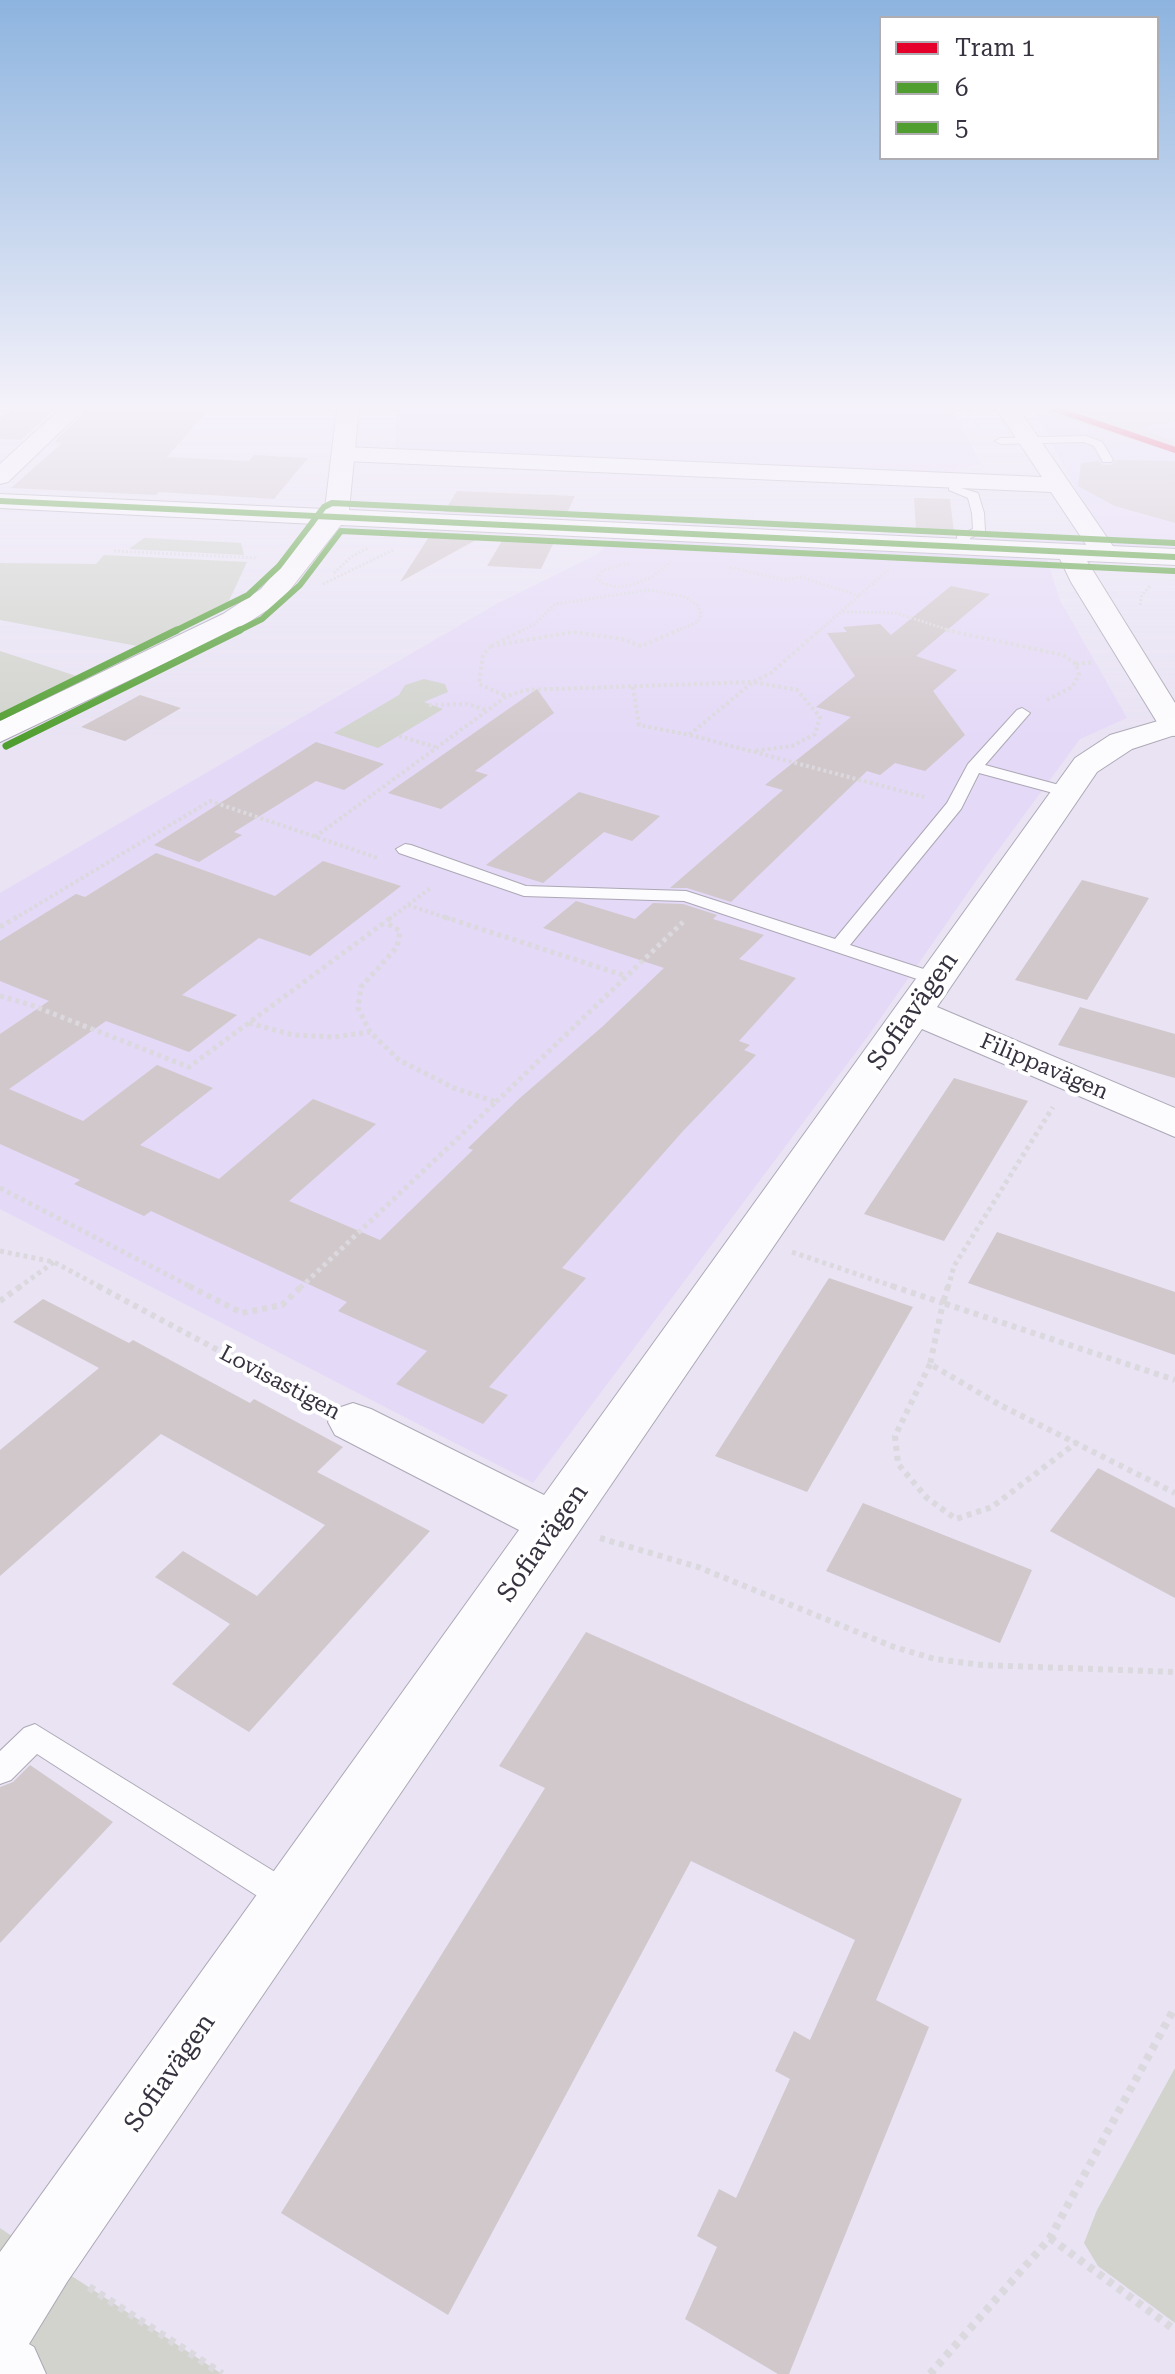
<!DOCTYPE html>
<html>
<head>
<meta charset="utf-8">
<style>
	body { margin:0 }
	#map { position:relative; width:1175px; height:2374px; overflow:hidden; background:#e9e3f4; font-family:"Roboto Serif",serif }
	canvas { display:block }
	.legend { position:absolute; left:879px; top:16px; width:280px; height:144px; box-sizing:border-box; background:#fff; border:2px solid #afadb2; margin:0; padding:10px 14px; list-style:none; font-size:24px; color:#37323f }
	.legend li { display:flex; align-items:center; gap:16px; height:40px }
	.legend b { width:40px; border:2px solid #afadb2 }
</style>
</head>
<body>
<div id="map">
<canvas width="1175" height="2374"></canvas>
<ul class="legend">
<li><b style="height:10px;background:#e4002b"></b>Tram 1</li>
<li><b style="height:10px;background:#509e2f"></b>6</li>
<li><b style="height:10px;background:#509e2f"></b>5</li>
</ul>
</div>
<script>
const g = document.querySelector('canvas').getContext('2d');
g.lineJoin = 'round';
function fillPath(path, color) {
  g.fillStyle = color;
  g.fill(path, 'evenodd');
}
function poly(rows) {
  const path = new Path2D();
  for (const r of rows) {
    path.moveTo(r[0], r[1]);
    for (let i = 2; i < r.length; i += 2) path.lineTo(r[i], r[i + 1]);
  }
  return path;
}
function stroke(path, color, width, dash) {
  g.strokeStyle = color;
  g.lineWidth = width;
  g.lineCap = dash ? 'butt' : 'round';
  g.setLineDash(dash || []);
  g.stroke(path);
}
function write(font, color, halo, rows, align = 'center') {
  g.font = font + ' "Roboto Serif",serif';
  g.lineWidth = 8;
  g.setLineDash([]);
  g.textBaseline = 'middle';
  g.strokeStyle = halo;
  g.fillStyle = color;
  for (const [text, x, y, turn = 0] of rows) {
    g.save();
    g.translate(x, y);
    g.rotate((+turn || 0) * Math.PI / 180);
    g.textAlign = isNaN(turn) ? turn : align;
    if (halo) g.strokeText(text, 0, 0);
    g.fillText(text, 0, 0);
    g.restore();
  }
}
const built = poly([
	[396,408,952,408,981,464,939,476,395,450],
	[1175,408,1175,553,1045,553,1060,600,1127,718,1080,739,985,868,868,1036,533,1483,0,1209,0,893,498,603,598,554,627,522,913,537,1102,540,1034,409]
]);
const green = poly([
	[1061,408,1175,410,1175,421,1140,428,1175,442,1175,453,1043,412],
	[144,538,241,543,244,555,129,549],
	[104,555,247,562,228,603,137,646,0,620,0,563,96,564],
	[0,651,101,684,0,733],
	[424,679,445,684,448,692,424,702,443,709,378,748,334,733,399,695,405,685],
	[1175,2068,1175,2323,1098,2266,1084,2243,1097,2210],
	[0,2228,41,2256,222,2374,0,2374]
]);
const building = poly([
	[11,408,56,408,21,440,0,439,0,418],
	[88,408,210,408,167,457,249,461,254,455,308,458,274,499,159,492,156,495,11,488,62,443,54,442],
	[1116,460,1175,461,1175,523,1115,506,1078,486,1081,463,1099,461,1103,465,1111,465],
	[457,491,529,494,575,496,565,517,444,512],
	[914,498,950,499,954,532,916,531],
	[432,532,485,535,400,582],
	[505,536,556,538,541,569,487,566],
	[951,586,990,594,916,656,957,670,933,691,965,735,925,771,895,763,880,775,867,771,731,902,687,888,670,888,783,790,765,785,851,717,816,707,855,676,827,633,847,632,843,627,880,624,891,635],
	[537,689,554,713,475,771,488,775,441,809,388,793],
	[140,695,181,708,125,741,81,727],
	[316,742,384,764,344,790,316,781,234,832,242,835,199,862,154,845],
	[579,792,660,816,632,841,604,832,543,883,486,865],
	[156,853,275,896,323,861,401,886,310,956,259,938,182,995,237,1015,189,1052,106,1021,9,1089,83,1121,157,1065,213,1088,140,1145,219,1179,313,1099,376,1124,289,1201,380,1240,473,1150,468,1148,520,1098,602,1027,664,968,543,928,576,901,635,919,653,903,683,904,717,915,713,919,764,935,739,959,796,978,739,1041,750,1045,744,1050,756,1055,683,1131,562,1268,586,1278,489,1387,508,1395,483,1424,396,1384,427,1351,338,1311,347,1302,151,1211,144,1216,74,1184,80,1180,0,1144,0,1034,49,1001,0,981,0,941,76,894,85,897],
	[1082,880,1149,898,1087,1000,1015,980],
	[1080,1007,1175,1034,1175,1078,1058,1045],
	[954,1078,1028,1101,944,1241,864,1214],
	[997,1232,1175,1292,1175,1355,968,1283],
	[829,1278,913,1307,807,1492,715,1456],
	[43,1299,129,1343,133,1340,250,1403,254,1399,343,1447,317,1472,430,1531,249,1732,172,1684,230,1624,155,1577,183,1551,257,1596,325,1525,161,1434,0,1576,0,1450,99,1368,13,1322],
	[1098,1468,1175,1508,1175,1598,1050,1531],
	[863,1503,1032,1570,1000,1643,826,1571],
	[586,1632,962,1799,876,2000,929,2027,789,2374,778,2374,685,2319,717,2247,697,2236,719,2189,736,2198,790,2079,775,2071,794,2031,810,2040,855,1940,691,1861,448,2315,281,2213,545,1788,499,1766],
	[30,1765,113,1822,0,1943,0,1787,13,1782]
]);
const pathFar4 = poly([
	[966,408,980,430],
	[114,551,258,558],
	[629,563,603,570,597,578,604,584,618,587,632,585,652,577,671,562],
	[730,567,784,580,800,577,860,596],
	[334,573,351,557,368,548],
	[323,584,393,550],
	[1140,605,1142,595,1150,586],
	[843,612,896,613,955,632],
	[519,632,535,624,555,604,649,590,686,597,698,606,701,614,698,622,674,632],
	[818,632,888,570]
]);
const pathFar3 = poly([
	[946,630,1063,655,1076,664,1079,675,1072,687,1045,701],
	[491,646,483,655,479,684,506,696],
	[491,646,523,630],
	[491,646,573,632,622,639,641,646,679,630],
	[1076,664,1094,662],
	[633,687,639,725,689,735,753,682,797,690,820,717,815,734,792,746,753,751],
	[429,705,467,704,486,710],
	[690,735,924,797],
	[399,736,435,747],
	[315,837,507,696,526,690,753,682,771,673,820,630],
	[408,905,450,919],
	[14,919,210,801,378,858],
	[389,919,432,887]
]);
const pathFar2 = poly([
	[444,917,626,976],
	[0,927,17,917],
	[0,996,31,1005,189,1067,392,917],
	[249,1023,293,1035,334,1037,370,1032],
	[496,1102,683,922],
	[0,1188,193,1288],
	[0,1251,54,1262,102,1288],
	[792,1252,898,1288],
	[18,1288,54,1262],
	[300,1288,496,1102,454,1088,399,1060,370,1032,358,1008,361,987,397,947,400,931,385,922],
	[948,1288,954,1266,1053,1107]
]);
const pathFar1 = poly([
	[98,1286,315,1402],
	[189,1286,242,1313,282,1305,302,1286],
	[892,1286,943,1303,930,1364,1000,1405,1175,1493],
	[948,1286,943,1303,1175,1380],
	[0,1301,21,1286],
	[930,1364,895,1436,898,1464,927,1498,956,1519,992,1507,1077,1442],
	[600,1538,698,1567,894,1647,935,1659,982,1665,1175,1672]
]);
const path = poly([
	[1050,2238,1175,2330],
	[89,2287,222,2374],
	[930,2374,1050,2238,1175,2007]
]);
const lane = poly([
	[1086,436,1102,442,1113,460,1111,462,1103,462,1094,446,1084,442,1001,444,995,441,1001,438,1086,436],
	[950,477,958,477,961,488,978,493,984,513,985,531,970,538,970,549,964,553,958,549,957,536,973,529,972,513,968,498,949,490,950,477],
	[1022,708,1030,713,985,765,1074,789,1076,792,1074,795,1068,797,979,773,961,809,850,945,942,975,945,979,935,985,684,901,524,896,399,853,396,849,405,844,411,845,526,886,686,891,835,939,947,803,968,764,1017,710,1022,708],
	[35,1724,301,1888,306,1899,301,1910,290,1914,279,1910,37,1754,11,1780,0,1784,0,1751,24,1728,35,1724]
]);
const street = poly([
	[61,408,85,408,8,482,0,484,0,464,61,408],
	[996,408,1018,408,1119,555,1115,561,1097,561,1051,492,345,461,337,459,333,454,337,449,345,447,1042,477,996,408],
	[1175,716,1175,735,1132,749,1097,772,937,1007,1175,1108,1175,1137,922,1029,67,2282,29,2344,34,2347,46,2374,0,2374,0,2252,519,1530,335,1435,328,1422,335,1409,353,1403,371,1409,544,1495,1075,758,1110,735,1175,716]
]);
const secondary = poly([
	[337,408,359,408,349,510,1175,549,1175,565,1087,561,1175,703,1175,736,1164,734,1160,727,1071,582,1060,559,341,525,281,601,243,626,0,742,0,721,223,614,261,589,315,524,0,508,0,494,325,509,337,408]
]);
const bus1 = poly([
	[0,501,1175,557]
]);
const bus2Far1 = poly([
	[236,632,262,619,300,585,341,531,1174,571]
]);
const bus2 = poly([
	[6,746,240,630]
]);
const bus3Far1 = poly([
	[173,632,248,595,279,566,324,507,332,503,1175,543]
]);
const bus3 = poly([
	[0,717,177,630]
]);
const tram1 = poly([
	[1052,408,1175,450]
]);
const streetNames = [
	["Filippavägen",1044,1067,23],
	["Lovisastigen",280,1383,28]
];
const nearStreetnames = [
	["Sofiavägen",913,1011,-55],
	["Sofiavägen",543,1543,-55],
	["Sofiavägen",170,2073,-55]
];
fillPath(built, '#e4d9f7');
fillPath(green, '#d1d3cc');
fillPath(building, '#d1c8cb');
stroke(lane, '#aca8b5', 2);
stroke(street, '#aca8b5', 2);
stroke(secondary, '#aca8b5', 2);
stroke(pathFar4, '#dbd8de', 3, [2, 2]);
stroke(pathFar3, '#dbd8de', 4, [3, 3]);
stroke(pathFar2, '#dbd8de', 5, [4, 4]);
stroke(pathFar1, '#dbd8de', 6, [5, 5]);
stroke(path, '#dbd8de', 8, [6, 6]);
fillPath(lane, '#fcfbfd');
fillPath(street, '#fcfbfd');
fillPath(secondary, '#fcfbfd');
stroke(bus1, '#509e2f', 6);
stroke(bus2Far1, '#509e2f', 6);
stroke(bus2, '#509e2f', 7);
stroke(bus3Far1, '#509e2f', 6);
stroke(bus3, '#509e2f', 7);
stroke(tram1, '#e4002b', 6);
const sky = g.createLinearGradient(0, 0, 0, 741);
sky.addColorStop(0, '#8db4df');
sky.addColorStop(0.55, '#f5f2fa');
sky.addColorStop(1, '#f5f2fa00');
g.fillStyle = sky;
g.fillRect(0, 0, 1175, 741);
write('22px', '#37323f', '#fff', streetNames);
write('26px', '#37323f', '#fff', nearStreetnames);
</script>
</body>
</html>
